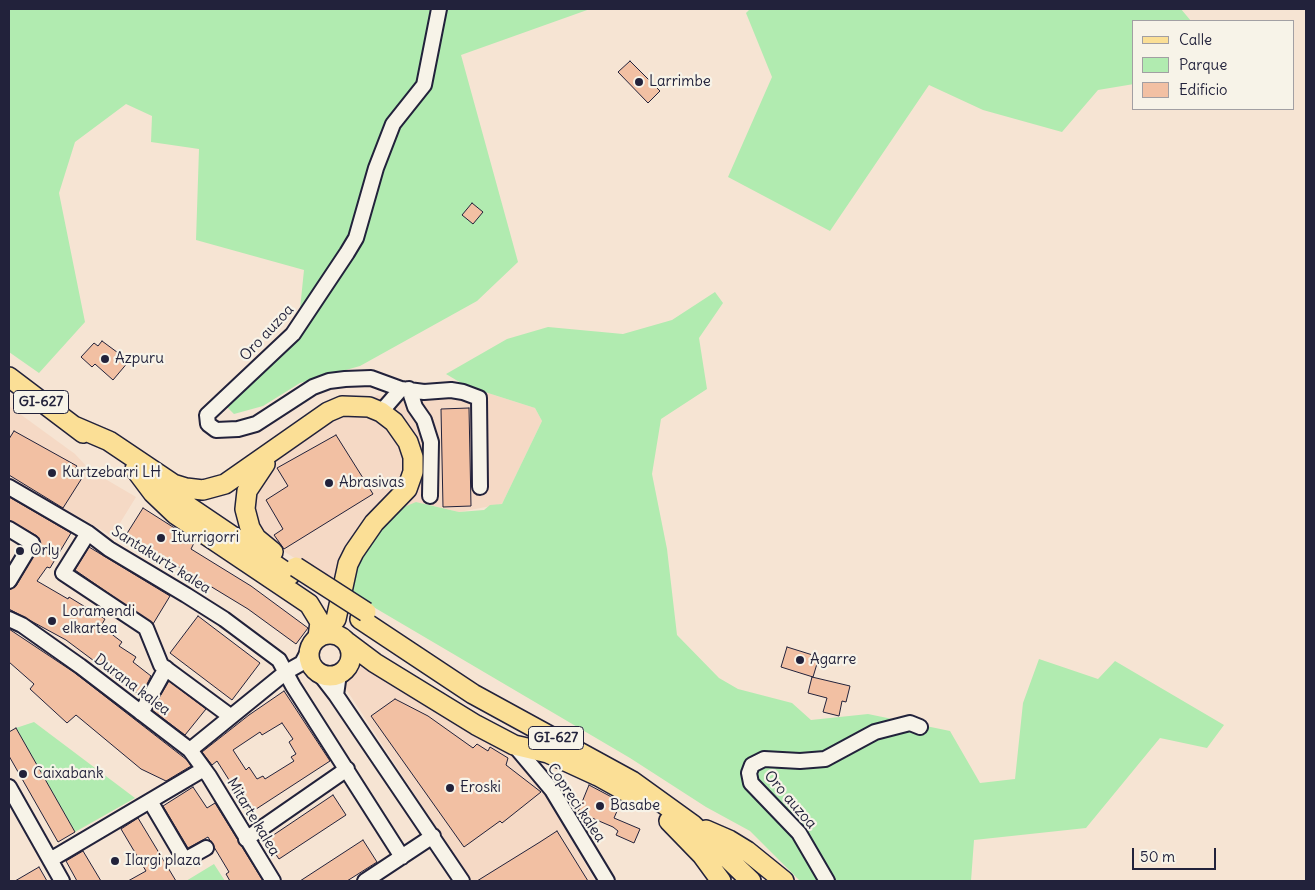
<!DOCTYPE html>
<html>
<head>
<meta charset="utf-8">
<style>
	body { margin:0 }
	#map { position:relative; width:1315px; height:890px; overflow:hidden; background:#f6e4d3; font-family:Delius,sans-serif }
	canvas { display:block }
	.frame { position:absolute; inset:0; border:10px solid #22223b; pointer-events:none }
	.legend { position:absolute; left:1132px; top:20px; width:162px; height:90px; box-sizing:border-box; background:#f7f3e8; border:1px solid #a29fa3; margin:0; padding:6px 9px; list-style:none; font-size:15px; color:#22223b }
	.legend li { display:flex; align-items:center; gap:10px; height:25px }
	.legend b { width:25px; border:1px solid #a29fa3 }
	.scale { position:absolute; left:1132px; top:848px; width:84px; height:22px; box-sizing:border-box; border:2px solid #22223b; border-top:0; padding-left:6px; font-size:15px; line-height:18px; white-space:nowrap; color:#22223b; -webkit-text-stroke:4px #f7f3e8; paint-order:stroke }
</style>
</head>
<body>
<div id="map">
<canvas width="1315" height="890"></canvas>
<div class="frame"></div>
<ul class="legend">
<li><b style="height:6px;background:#fbdf96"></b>Calle</li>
<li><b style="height:14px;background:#b1ebb0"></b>Parque</li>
<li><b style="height:14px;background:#f2c0a3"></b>Edificio</li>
</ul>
<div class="scale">50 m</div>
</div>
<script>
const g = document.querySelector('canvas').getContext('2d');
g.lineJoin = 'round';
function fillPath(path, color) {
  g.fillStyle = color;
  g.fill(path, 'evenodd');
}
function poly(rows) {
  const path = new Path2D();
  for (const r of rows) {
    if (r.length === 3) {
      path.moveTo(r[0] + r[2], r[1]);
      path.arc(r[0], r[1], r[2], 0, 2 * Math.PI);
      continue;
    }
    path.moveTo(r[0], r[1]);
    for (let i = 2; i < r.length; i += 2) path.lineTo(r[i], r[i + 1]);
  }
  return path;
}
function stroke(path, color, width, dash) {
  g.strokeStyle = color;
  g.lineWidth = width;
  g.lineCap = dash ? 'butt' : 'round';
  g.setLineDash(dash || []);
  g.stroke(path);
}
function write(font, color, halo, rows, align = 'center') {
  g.font = font + ' Delius,sans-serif';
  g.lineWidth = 4.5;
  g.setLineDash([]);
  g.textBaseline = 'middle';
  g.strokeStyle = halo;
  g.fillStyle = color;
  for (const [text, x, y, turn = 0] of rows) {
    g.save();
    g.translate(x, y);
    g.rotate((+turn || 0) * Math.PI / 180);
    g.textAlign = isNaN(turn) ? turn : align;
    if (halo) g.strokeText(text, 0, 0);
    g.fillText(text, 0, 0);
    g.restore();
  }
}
const built = poly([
	[466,386,535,408,542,421,502,504,459,512,416,502,348,592,263,538,252,514,259,476,279,458,332,419,359,410,377,395,398,399],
	[9,406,75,454,90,470,136,497,112,536,9,477],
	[352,642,499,728,514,734,535,776,595,881,471,881,335,672]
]);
const green = poly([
	[9,9,590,9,461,55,518,262,477,301,360,366,300,383,263,406,234,414,227,407,297,338,304,270,196,240,199,149,151,142,152,116,126,104,75,142,59,193,85,322,39,373,9,352],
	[750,9,1181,9,1191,21,1134,21,1134,84,1098,90,1062,132,983,110,929,85,830,231,728,177,772,77,746,13],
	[715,292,723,303,699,338,707,389,661,419,652,474,667,549,677,635,719,678,738,689,792,703,811,720,868,714,950,731,980,783,1015,779,1023,703,1039,659,1098,679,1115,661,1224,725,1207,748,1160,738,1086,828,974,840,971,881,800,881,750,831,706,807,630,758,348,592,354,568,377,532,404,507,416,502,459,512,484,510,490,505,502,504,542,421,535,408,466,386,446,374,507,339,548,327,623,334,672,320],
	[34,722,135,798,75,832,16,728],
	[214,864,225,881,186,881]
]);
const building = poly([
	[630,61,660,91,648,103,618,72,630,61],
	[472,203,483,212,473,224,462,215,472,203],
	[102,341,129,361,113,380,95,364,92,367,81,357,94,343,98,346,102,341],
	[469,408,471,506,443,507,441,409,469,408],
	[14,431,77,466,73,472,82,478,63,508,9,475,9,439,14,431],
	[336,435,373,494,284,549,274,535,283,529,266,500,288,486,277,468,336,435],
	[9,497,71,533,50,568,47,567,37,581,68,599,69,597,105,619,101,626,122,642,119,646,136,657,133,662,151,676,141,696,66,640,9,609,9,590,16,586,41,543,37,536,9,520,9,497],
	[143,508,195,541,191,549,251,586,308,628,296,644,248,609,126,535,143,508],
	[89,547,170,596,153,624,75,570,89,547],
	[198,616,260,663,232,700,170,653,198,616],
	[9,629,75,673,187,760,191,766,166,781,141,769,76,715,67,723,30,689,34,684,9,662,9,629],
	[787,647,819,657,813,677,781,667,787,647],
	[812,677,850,686,846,702,842,701,839,716,823,712,827,698,808,693,812,677],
	[169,681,206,709,185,735,152,710,169,681],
	[284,691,330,761,250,813,217,761,212,765,202,752,249,715,284,691],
	[282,723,293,739,289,742,296,754,291,757,294,761,265,779,263,776,257,779,249,767,246,770,233,750,260,732,262,735,282,723],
	[395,699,428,716,473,748,477,744,488,751,490,747,508,758,506,765,541,792,502,823,500,821,464,847,371,716,395,699],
	[16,728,75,832,58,842,9,756,9,732,16,728],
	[589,785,621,802,614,818,640,829,634,843,616,835,618,831,613,827,578,812,589,785],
	[193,787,207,808,215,803,263,881,230,881,226,874,229,872,208,837,188,848,163,806,193,787],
	[333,795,346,815,279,859,266,840,333,795],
	[138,818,176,881,128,881,146,871,121,829,138,818],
	[557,831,588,881,477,881,540,842,557,831],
	[363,840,377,862,347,881,300,881,363,840],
	[83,851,101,881,77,881,66,861,83,851],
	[39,867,47,881,15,881,39,867]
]);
const minor = poly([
	[439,9,424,85,393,124,376,168,356,238,347,253,293,334,207,415,208,424,216,430,238,429,256,424,313,387,329,381,345,379,371,378,401,389,424,392,451,390,463,392,479,398,480,487],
	[409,389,415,407,424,420,431,442,430,496],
	[381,412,401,389],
	[9,487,88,533,109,549,186,595,224,619,279,660,293,686,402,857],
	[9,529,32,543,9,581],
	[88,533,63,573,146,628,161,665,226,713],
	[9,619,22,625,80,666,190,750,209,776,273,881],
	[319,673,336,695,462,881],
	[336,695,339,674],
	[141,713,166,668],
	[514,745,552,790,607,881],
	[190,750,286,672,302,663,309,650],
	[9,787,62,881],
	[150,801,183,857,188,858,206,848],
	[246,839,347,769],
	[50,860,204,769],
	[365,881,433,836],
	[827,881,799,833,751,783,749,773,752,765,764,759,800,761,825,759,875,732,910,723,920,727]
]);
const major = poly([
	[9,377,83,433],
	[74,426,109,441,173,484,186,488,203,490,225,484,328,412,342,406,369,407,381,412,394,422,408,442,413,457,413,472,407,489,374,523,354,552,348,564,336,619,323,634],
	[265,464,247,491,245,509,250,528,256,538,273,552],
	[135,469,153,493,175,514,309,604,320,622,318,637],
	[157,485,290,575],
	[360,619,473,694,632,781,693,825,751,881],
	[330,655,21],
	[347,642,375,663,476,725,514,745,548,753,598,776,634,796],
	[669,821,702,855,721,881],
	[706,830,729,840,747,851,784,881]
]);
const majorBridge = poly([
	[296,567,366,612]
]);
const markers = [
	[639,82,5,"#22223b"],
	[105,359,5,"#22223b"],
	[52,473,5,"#22223b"],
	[329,483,5,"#22223b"],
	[161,538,5,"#22223b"],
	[20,551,5,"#22223b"],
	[52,621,5,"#22223b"],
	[800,660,5,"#22223b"],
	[23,774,5,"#22223b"],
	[450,788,5,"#22223b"],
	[600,806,5,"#22223b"],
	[115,861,5,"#22223b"]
];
const shields = [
	[41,402,55],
	[556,738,55]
];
const shieldNames = [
	["GI-627",41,402],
	["GI-627",556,738]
];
const poiNames = [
	["Larrimbe",649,82],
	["Azpuru",115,359],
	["Kurtzebarri LH",62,473],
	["Abrasivas",339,483],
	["Iturrigorri",171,538],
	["Orly",30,551],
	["Loramendi",62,612],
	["elkartea",62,629],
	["Agarre",810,660],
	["Caixabank",33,774],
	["Eroski",460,788],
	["Basabe",610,806],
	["Ilargi plaza",125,861]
];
const streetNames = [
	["Oro auzoa",267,333,-47],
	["Santakurtz kalea",161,560,32],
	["Durana kalea",132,685,37],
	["Oro auzoa",790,800,49],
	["Copreci kalea",576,803,56],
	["Mitarte kalea",253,817,59]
];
fillPath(built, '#f5d9c5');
fillPath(green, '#b1ebb0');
fillPath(building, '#f2c0a3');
stroke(building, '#22223b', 1);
stroke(minor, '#22223b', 18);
stroke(major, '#22223b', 22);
stroke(minor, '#f7f3e8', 14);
stroke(major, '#fbdf96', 19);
stroke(majorBridge, '#22223b', 22, []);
stroke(majorBridge, '#fbdf96', 19);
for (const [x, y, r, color] of markers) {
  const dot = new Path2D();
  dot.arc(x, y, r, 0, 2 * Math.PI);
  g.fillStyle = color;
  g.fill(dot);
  stroke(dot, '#f7f3e8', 2);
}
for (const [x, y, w] of shields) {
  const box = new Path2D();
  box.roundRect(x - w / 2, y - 11.5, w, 23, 4);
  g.fillStyle = '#f7f3e8';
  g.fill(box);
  stroke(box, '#22223b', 1);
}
write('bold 14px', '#22223b', null, shieldNames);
write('15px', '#22223b', '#f7f3e8', poiNames, 'left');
write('15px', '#22223b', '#f7f3e8', streetNames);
</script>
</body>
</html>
